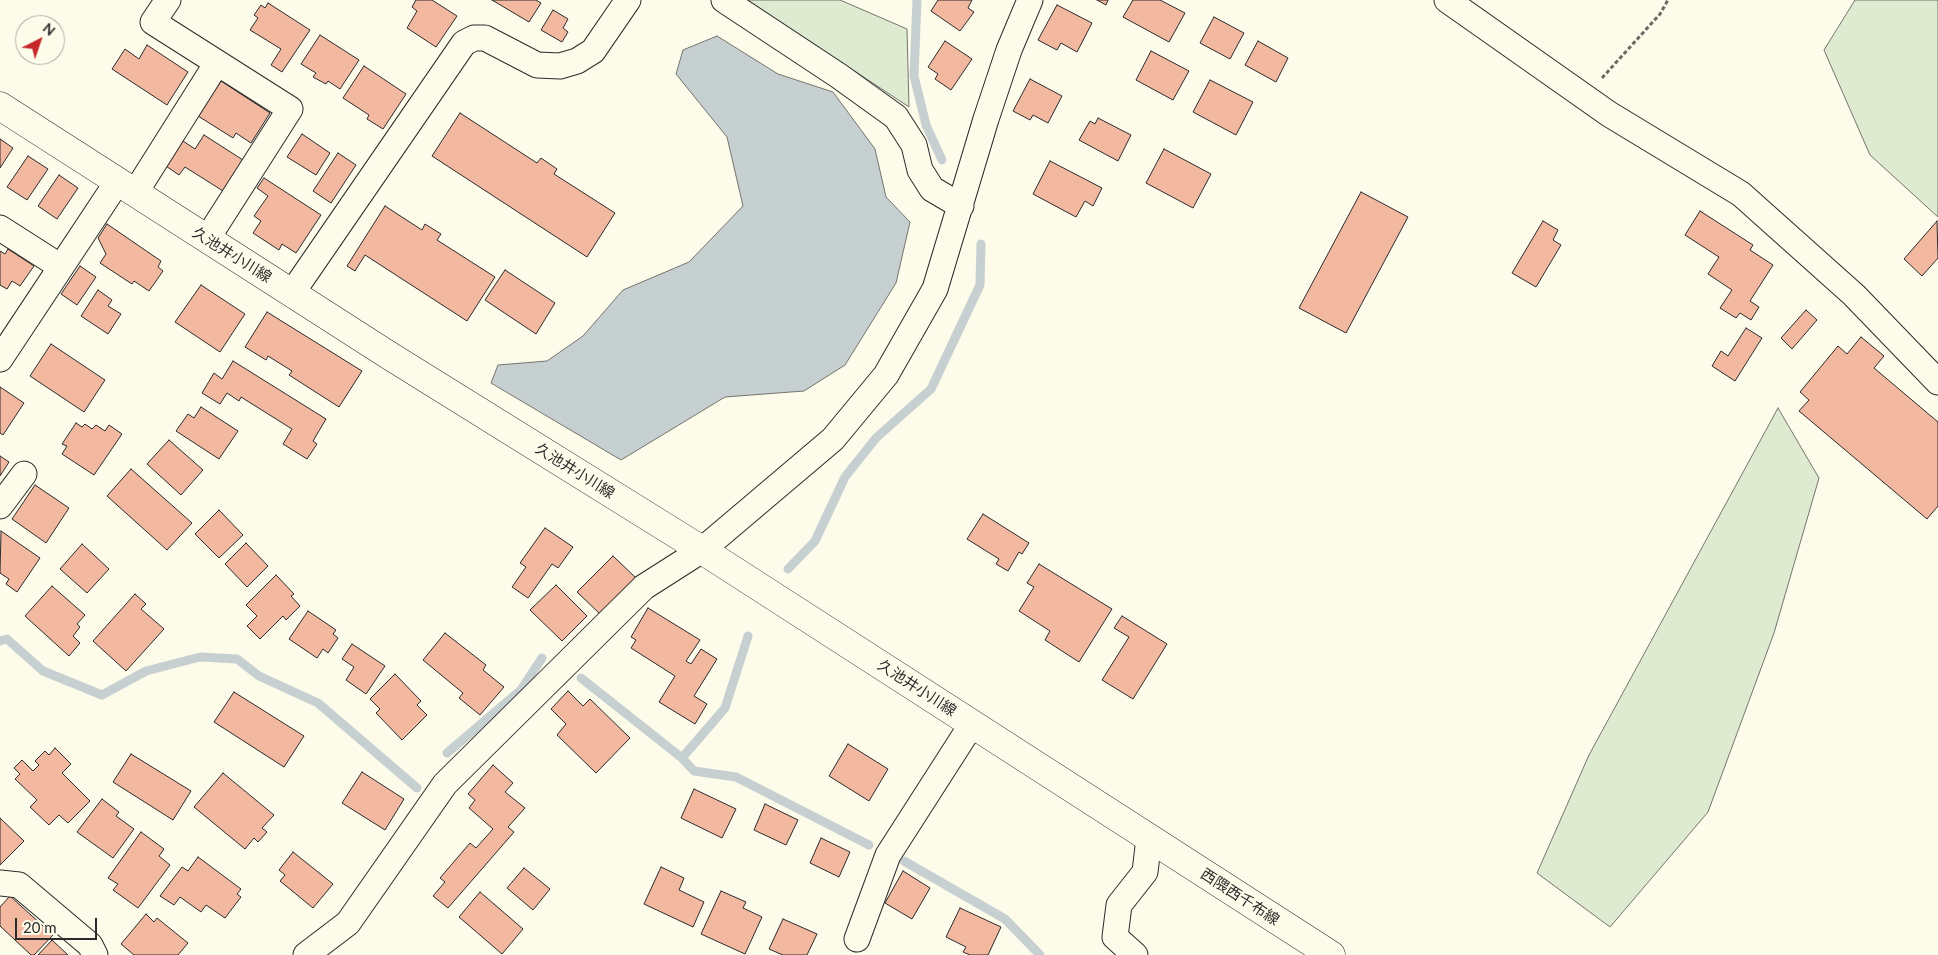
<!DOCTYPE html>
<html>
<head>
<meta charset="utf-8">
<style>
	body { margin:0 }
	#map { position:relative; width:1938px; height:955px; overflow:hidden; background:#fdfbea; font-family:Lato,sans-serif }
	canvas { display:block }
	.north { position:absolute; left:15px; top:15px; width:50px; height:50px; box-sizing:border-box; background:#fdfbea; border:1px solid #a9a89e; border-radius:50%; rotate:41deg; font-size:14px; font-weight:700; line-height:20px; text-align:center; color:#2b2b2b }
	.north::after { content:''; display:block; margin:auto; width:18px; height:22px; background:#c62828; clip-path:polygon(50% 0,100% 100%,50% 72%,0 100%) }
	.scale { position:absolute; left:15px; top:918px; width:82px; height:22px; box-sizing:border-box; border:2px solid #2b2b2b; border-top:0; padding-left:6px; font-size:15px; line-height:18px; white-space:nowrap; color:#2b2b2b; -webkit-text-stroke:4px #fdfbea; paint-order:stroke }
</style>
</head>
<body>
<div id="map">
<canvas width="1938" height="955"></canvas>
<div class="north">N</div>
<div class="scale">20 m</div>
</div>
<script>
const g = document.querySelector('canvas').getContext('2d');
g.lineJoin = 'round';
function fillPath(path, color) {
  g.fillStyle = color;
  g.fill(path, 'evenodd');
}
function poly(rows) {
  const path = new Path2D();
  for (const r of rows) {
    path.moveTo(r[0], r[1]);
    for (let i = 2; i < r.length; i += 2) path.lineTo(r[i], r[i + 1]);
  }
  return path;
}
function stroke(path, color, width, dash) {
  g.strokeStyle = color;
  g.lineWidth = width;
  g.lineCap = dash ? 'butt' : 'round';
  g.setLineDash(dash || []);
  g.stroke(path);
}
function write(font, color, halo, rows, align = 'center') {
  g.font = font + ' Lato,"Noto Sans JP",sans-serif';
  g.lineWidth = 4;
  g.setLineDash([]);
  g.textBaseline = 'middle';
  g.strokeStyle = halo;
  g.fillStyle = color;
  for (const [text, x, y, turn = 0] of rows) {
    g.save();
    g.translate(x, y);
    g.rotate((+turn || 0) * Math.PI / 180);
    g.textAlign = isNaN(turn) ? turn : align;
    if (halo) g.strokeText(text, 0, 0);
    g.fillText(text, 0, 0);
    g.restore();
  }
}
const green = poly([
	[747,0,840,0,907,29,909,107,747,0],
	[1855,0,1938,0,1938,217,1870,155,1824,50,1855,0],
	[1778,408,1819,478,1774,633,1708,812,1610,927,1537,873,1589,755,1778,408]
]);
const water = poly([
	[717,36,778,74,833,92,875,149,886,197,910,222,896,283,845,365,804,391,725,397,621,460,491,383,498,365,547,361,583,336,623,290,689,262,743,206,727,137,676,74,683,50,717,36]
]);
const stream = poly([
	[917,0,914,76,926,125,942,160],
	[788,569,815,541,845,477,876,438,931,389,980,285,981,244],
	[0,641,7,639,43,671,102,695,146,671,200,657,237,659,259,676,318,703,417,788],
	[581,678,682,758,725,708,748,636],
	[447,753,521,690,542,658],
	[682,758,694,771,736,777,869,845],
	[904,861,1005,919,1040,955]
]);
const building = poly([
	[416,0,432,0,457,16,436,47,407,28,417,11,412,7,416,0],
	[492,0,536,0,541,3,529,22,492,0],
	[938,0,972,0,968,8,974,12,960,31,931,11,938,0],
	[1097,0,1108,0,1106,5,1097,0],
	[1133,0,1160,0,1185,13,1169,42,1123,17,1133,0],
	[268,3,310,30,282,72,271,65,281,49,250,30,258,18,254,15,261,5,265,8,268,3],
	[1057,5,1092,23,1077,52,1061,43,1057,50,1038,40,1057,5],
	[553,10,568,19,563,28,568,32,562,42,541,30,553,10],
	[1214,17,1244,33,1230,59,1200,43,1214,17],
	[320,35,359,60,340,89,328,81,326,84,313,77,316,73,301,64,320,35],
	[945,41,972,59,951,90,935,79,938,74,928,67,945,41],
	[1258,41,1288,58,1276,82,1245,65,1258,41],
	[147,45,188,72,167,105,112,69,125,49,139,59,147,45],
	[1151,51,1189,71,1173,100,1136,80,1151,51],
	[364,66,406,94,383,129,367,119,369,115,343,98,364,66],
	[1030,79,1062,96,1048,123,1033,115,1030,120,1013,111,1030,79],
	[1210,80,1253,102,1236,135,1193,112,1210,80],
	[221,81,270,113,251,143,236,133,233,138,198,116,221,81],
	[460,113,537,163,541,158,557,169,554,174,615,213,587,257,432,156,460,113],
	[1098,118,1131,135,1118,161,1079,140,1090,121,1095,124,1098,118],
	[302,134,330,153,316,175,287,157,302,134],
	[204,135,243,160,223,191,185,167,179,175,163,164,180,139,195,149,204,135],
	[0,139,13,148,0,168,0,139],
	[1164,149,1211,174,1193,208,1146,183,1164,149],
	[338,153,356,165,331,203,313,191,338,153],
	[28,156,48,169,27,200,7,187,28,156],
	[1050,161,1102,188,1093,206,1085,201,1076,217,1033,194,1050,161],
	[59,175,78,188,57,219,38,206,59,175],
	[264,178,321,215,296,253,282,244,279,250,253,233,261,221,254,216,268,196,257,188,264,178],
	[1361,192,1408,217,1346,333,1299,308,1361,192],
	[385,206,422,230,425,224,441,234,437,240,495,277,467,321,365,255,355,271,347,266,385,206],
	[1700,211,1753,245,1750,250,1773,265,1750,301,1759,307,1751,320,1740,313,1736,318,1720,308,1732,290,1708,274,1719,257,1685,235,1700,211],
	[1543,221,1558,230,1553,240,1561,245,1536,287,1512,273,1543,221],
	[1937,221,1938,258,1922,276,1904,259,1937,221],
	[107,224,161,261,158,267,163,271,149,291,134,281,132,284,100,263,106,254,98,238,107,224],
	[8,249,34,266,20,286,12,281,7,289,0,285,0,251,5,254,8,249],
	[80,266,96,277,77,305,61,294,80,266],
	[505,270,555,303,536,334,485,300,505,270],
	[201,285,245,314,220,352,175,322,201,285],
	[98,290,112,300,108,306,121,314,108,334,81,316,98,290],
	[1806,310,1817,320,1792,349,1781,338,1806,310],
	[267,312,362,371,339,407,289,375,292,371,268,356,266,360,245,347,267,312],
	[1746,328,1762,338,1735,381,1712,366,1721,351,1728,356,1746,328],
	[1861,337,1884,356,1874,368,1938,422,1938,506,1927,519,1799,411,1809,400,1800,392,1838,346,1847,354,1861,337],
	[51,344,105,380,84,412,30,376,51,344],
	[233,361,326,419,313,441,317,444,307,459,283,444,292,429,241,397,239,401,227,393,220,404,202,393,214,373,222,379,233,361],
	[0,387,24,403,3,435,0,433,0,387],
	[201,407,238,431,219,459,176,431,188,414,194,418,201,407],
	[76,423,82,427,85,424,92,429,96,425,105,431,109,425,122,434,94,475,62,454,67,446,62,444,76,423],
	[169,440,203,470,181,495,147,464,169,440],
	[0,456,9,462,0,476,0,456],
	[131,469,192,523,167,550,107,496,131,469],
	[35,485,69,508,46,543,12,519,35,485],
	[219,510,243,535,219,558,195,534,219,510],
	[983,514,1029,543,1022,554,1019,552,1008,571,996,564,999,559,967,539,983,514],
	[545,528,573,547,558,568,552,564,528,598,512,587,526,567,520,563,545,528],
	[1,531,40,558,17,592,6,584,9,579,0,573,1,531],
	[246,543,268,566,247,587,225,564,246,543],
	[82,544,109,569,87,593,60,569,82,544],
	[613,556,636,578,600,614,577,592,613,556],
	[1039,564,1112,609,1079,662,1045,640,1050,631,1019,611,1034,587,1027,583,1039,564],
	[276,575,294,594,291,596,300,606,286,620,283,616,260,639,247,626,257,616,246,605,276,575],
	[556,585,587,616,562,641,530,610,556,585],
	[52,586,85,615,77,624,80,627,73,636,80,643,69,656,25,616,52,586],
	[135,594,146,604,141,609,164,629,126,671,93,641,135,594],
	[648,608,700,640,686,661,691,664,701,649,717,659,694,696,707,704,695,724,659,702,675,676,631,648,636,640,631,637,648,608],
	[308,611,336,630,333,634,338,638,328,653,323,649,317,658,289,639,308,611],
	[1122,616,1167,644,1133,699,1102,680,1129,637,1114,628,1122,616],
	[445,633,486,665,483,670,504,687,480,715,459,698,463,693,423,660,445,633],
	[352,644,385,666,366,694,346,680,354,667,342,659,352,644],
	[395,674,421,701,417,705,427,715,402,740,376,713,380,709,370,699,395,674],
	[568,691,583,706,590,699,630,738,596,773,557,735,566,724,551,709,568,691],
	[234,692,304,736,284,767,214,722,234,692],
	[848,744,888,769,869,801,829,776,848,744],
	[55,748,71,764,62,773,90,801,68,823,59,815,49,825,30,807,37,800,15,779,20,774,14,768,22,760,33,771,39,765,35,761,45,751,49,755,55,748],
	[131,754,191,791,173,820,113,782,131,754],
	[493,765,513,783,505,792,525,808,508,827,514,832,448,908,433,896,445,882,440,878,470,843,476,848,493,829,469,808,475,800,468,794,493,765],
	[362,772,404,799,385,830,342,803,362,772],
	[223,773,274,815,262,828,267,832,258,842,254,838,245,849,194,807,223,773],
	[694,789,736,809,722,838,681,818,694,789],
	[102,799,119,812,116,816,134,829,113,858,77,832,102,799],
	[765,804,798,820,786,845,754,830,765,804],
	[0,818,24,841,0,865,0,818],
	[141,832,164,849,159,856,170,865,138,908,113,890,118,884,108,878,141,832],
	[821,838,850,852,839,877,810,863,821,838],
	[293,852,333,884,313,908,280,881,285,875,279,870,293,852],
	[198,857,241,889,237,894,241,897,225,918,206,905,201,912,180,897,174,905,160,896,182,867,188,871,198,857],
	[661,867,684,878,679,890,704,902,693,927,644,904,661,867],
	[524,868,550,889,533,910,507,888,524,868],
	[903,871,930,888,912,919,885,903,903,871],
	[721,891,746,902,743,908,762,917,745,954,701,934,721,891],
	[480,892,523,929,502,954,459,917,480,892],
	[10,896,53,935,34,955,31,955,0,926,0,907,10,896],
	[960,908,1001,927,988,955,970,955,963,952,966,947,946,937,960,908],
	[146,914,154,922,157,918,188,943,178,955,134,955,121,944,146,914],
	[783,919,817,934,807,955,783,955,769,949,783,919],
	[52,940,68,955,38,955,52,940]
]);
const path = poly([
	[1602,78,1660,14,1668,0]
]);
const street = poly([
	[168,0,153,22,290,109,207,239],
	[724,0,839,76,896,117,914,145,920,170,932,189,961,206],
	[1447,0,1609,114,1741,194,1854,295,1938,382],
	[135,193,217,63],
	[0,228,61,267],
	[292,293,464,43,474,38,485,38,537,65,560,66,577,61,593,51,628,0],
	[0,359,118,181],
	[0,506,24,474],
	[0,883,19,885,90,945,95,955],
	[857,939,888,855,972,724],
	[306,955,348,923,445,784,644,587,702,550,833,439,886,375,935,289,986,119,1009,50,1030,0],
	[1135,955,1115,937,1119,905,1145,872,1149,838]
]);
const secondary = poly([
	[0,106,390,356,702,550,1331,955]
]);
const streetNames = [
	["久池井小川線",232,255,32],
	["久池井小川線",575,471,32],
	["久池井小川線",917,688,33],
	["西隈西千布線",1240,897,33]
];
fillPath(green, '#deebd1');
stroke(green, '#74746e', 1);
fillPath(water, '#c7d0d0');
stroke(water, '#74746e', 1);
stroke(stream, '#c7d0d0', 9);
fillPath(building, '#f2b8a0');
stroke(building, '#2b2b2b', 1);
stroke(street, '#2b2b2b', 27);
stroke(secondary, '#2b2b2b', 29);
stroke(path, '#6a6964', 3, [4, 2.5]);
stroke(street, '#fdfbea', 25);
stroke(secondary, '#fdfbea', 28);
write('15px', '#2b2b2b', '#fdfbea', streetNames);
</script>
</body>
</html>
